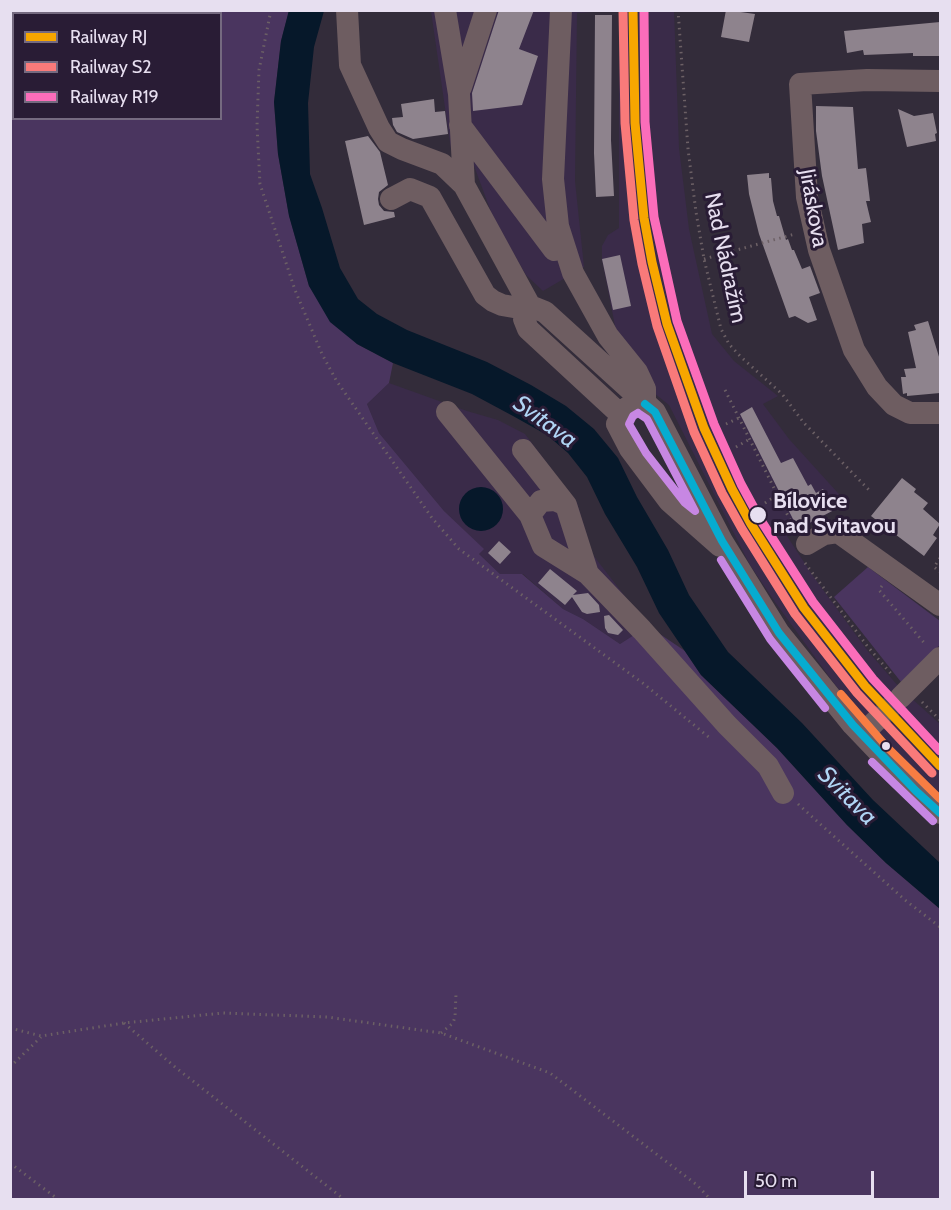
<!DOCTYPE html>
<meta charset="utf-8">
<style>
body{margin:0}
#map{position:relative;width:951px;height:1210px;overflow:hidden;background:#332c3a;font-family:Cabin,sans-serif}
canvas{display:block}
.frame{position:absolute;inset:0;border:12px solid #e7dff0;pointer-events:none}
.legend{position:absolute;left:12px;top:12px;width:210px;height:108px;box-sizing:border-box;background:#291c35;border:2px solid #756a80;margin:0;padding:8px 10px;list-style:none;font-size:18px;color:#e7dff0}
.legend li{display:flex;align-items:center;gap:12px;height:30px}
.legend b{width:30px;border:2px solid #756a80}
.scale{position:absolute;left:744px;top:1171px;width:130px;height:27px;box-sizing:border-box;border:3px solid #e7dff0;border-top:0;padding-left:8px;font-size:18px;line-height:21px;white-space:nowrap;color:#e7dff0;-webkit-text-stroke:4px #291c35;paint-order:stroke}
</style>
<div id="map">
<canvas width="951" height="1210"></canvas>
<div class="frame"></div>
<ul class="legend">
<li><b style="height:8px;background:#f7a600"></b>Railway RJ</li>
<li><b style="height:8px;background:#f97a7a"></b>Railway S2</li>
<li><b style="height:8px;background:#fb6dba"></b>Railway R19</li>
</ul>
<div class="scale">50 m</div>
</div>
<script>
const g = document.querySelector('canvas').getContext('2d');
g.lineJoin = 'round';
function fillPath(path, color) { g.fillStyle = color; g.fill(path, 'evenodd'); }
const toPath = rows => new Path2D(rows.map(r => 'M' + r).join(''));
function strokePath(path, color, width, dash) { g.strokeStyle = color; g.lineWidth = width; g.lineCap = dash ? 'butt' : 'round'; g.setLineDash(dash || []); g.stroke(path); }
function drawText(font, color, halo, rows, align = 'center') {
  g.font = font + ' Cabin,sans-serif'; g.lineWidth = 6; g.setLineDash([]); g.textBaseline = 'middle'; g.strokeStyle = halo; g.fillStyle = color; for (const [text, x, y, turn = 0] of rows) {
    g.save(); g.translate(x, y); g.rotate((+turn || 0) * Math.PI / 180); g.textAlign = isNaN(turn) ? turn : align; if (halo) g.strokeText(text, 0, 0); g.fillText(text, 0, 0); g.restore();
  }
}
const built = toPath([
 [431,11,610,11,577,13,575,181,584,267,543,291,526,275,494,220,473,163,472,148,451,149],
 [619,11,674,11,679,148,689,229,712,334,734,361,778,396,763,404,789,439,847,503,787,536,813,576,867,650,899,687,940,724,940,796,884,745,833,682,775,602,750,565,669,405,654,393,616,331,602,259,602,246,608,235,619,228],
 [389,383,467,411,498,420,525,434,577,503,593,555,648,626,620,644,583,619,563,609,523,574,500,574,479,554,483,549,444,511,379,433,367,404]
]);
const green = toPath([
 [10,11,289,11,281,41,274,102,278,154,289,215,309,286,357,344,393,363,389,383,367,404,379,433,444,511,484,549,479,554,500,574,522,574,563,609,583,619,620,644,648,626,685,651,701,675,777,748,847,825,886,863,940,909,940,1199,11,1199],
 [14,14,220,14,220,118,14,118],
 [868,567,940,621,940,645,901,682,834,597]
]);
const water = toPath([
 [289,10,324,11,314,47,308,103,310,174,322,208,340,268,358,299,377,314,407,330,487,362,531,385,566,406,594,429,618,458,637,497,668,550,689,595,728,652,802,723,873,800,940,863,940,909,886,863,847,825,777,748,701,675,659,613,637,567,605,514,587,477,568,453,547,435,513,416,472,394,393,363,357,344,330,322,309,286,289,216,278,154,274,102,281,41],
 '459 509a22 22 0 1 1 44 0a22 22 0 1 1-44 0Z'
]);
const building = toPath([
 [499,10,534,10,519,49,538,56,522,105,473,111,472,93],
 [726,10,755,14,749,42,721,37],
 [595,15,612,15,611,140,614,196,596,197,594,153],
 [940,22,940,56,913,56,913,53,864,55,863,50,847,53,844,31],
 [434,99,435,112,445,111,448,134,413,139,397,132,393,125,392,118,403,117,401,104],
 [816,106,853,107,858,169,866,168,870,201,866,201,871,222,862,224,864,243,838,250,822,176,816,131],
 [898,109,914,116,933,113,937,133,935,134,936,141,907,147],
 [368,136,380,152,388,185,379,192,378,199,379,205,384,211,394,212,395,217,364,225,345,141],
 [769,173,769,178,771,178,773,201,777,216,779,216,786,240,788,239,792,250,794,250,802,269,810,266,820,293,809,297,817,320,808,323,795,316,789,318,759,234,749,194,747,175],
 [620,255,631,306,613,310,602,259],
 [928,321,940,360,940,393,907,396,907,393,903,394,901,377,906,377,904,369,916,368,908,332,916,330,914,325],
 [752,407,781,463,793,458,808,486,811,484,816,493,823,489,834,510,798,529,740,414],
 [902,478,916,489,914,492,928,503,923,509,940,524,933,535,937,538,924,556,871,516],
 [499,541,511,552,500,564,488,553],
 [550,569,577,591,573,595,588,593,599,605,600,612,587,614,582,612,572,597,565,605,538,583],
 [609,615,623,630,618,635,608,633,605,628,604,616]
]);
const minorTunnel = toPath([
 [879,718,901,697]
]);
const path = toPath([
 [271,10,259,70,257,126,260,184,295,290,322,354,336,380,432,518,459,549,644,684,711,739],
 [678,10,688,149,696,212,704,259,721,329,729,344,740,356,782,394,804,423,869,490],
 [704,259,795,234],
 [725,390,795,530],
 [726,424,739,418],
 [736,447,750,439],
 [765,503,777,495],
 [940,558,934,567,940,572],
 [805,563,868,647,893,676],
 [882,586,879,590,926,645],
 [922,702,940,720],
 [798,804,905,900,940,927],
 [124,1023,175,1067,345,1200],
 [10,1028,41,1036,124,1023,223,1013,327,1017,441,1033,550,1073,697,1185,711,1200],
 [441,1033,453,1023,455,1017,456,994],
 [10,1067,41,1037],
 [10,1163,59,1200]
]);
const minor = toPath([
 [347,10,350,65,379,128,388,142,402,149,442,164,464,185,530,306],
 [445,10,459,94,464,185],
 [561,10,553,179,558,226,573,273,608,336,637,372,645,389,645,404],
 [940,81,867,80,800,84,807,197,819,250,854,350,877,387,894,405,910,413,940,413],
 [461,87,486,10],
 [460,125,554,250,564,245],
 [391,199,410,189,430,197,485,295,493,301,502,305,525,309],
 [628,407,617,424,630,449,669,501,720,546],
 [447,412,530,515,543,546,588,574,642,630,727,725,768,766,783,793],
 [621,415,528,329,524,319,525,309,530,306,545,312,655,412,722,541,779,633,853,725,916,791,940,813],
 [523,450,566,505],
 [530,515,541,501,555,500,566,505,588,574],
 [807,544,824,534,838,532,940,605],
 [901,697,940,658],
 [862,734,879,718]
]);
const bus1 = toPath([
 [645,404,655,412,722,541,779,633,853,725,916,791,940,813]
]);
const bus2 = toPath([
 [638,413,647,419,695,511,685,503,646,453,629,424,633,416,638,413],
 [721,560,770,639,825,708],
 [872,762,933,821]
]);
const bus3 = toPath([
 [841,694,887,747,940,799]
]);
const rail1 = toPath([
 [633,10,635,123,644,218,652,262,667,324,704,428,732,489,751,524,804,608,865,686,940,766]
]);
const rail2 = toPath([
 [623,10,625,123,634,220,642,264,657,326,694,432,722,493,742,529,795,614,857,693,932,773]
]);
const rail3 = toPath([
 [644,10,645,122,654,217,677,321,714,424,741,484,760,519,813,602,873,679,940,751]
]);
const markers = [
 [758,515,9,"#e7dff0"],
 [886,746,5,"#e7dff0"]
];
const streetNames = [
 ["Jiráskova",813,208,80],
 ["Nad Nádražím",725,258,78]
];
const stopNames = [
 ["Bílovice",773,502],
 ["nad Svitavou",773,527]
];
const waterNames = [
 ["Svitava",545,422,36],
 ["Svitava",847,796,45]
];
fillPath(built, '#3a2b49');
fillPath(green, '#4a355f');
fillPath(water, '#06182a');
fillPath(building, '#8e838d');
strokePath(minorTunnel, '#4e4755', 22, [22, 11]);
strokePath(path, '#6c6065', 3, [1.5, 4.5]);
strokePath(minor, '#6e5d61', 22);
strokePath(bus1, '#06acd0', 8);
strokePath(bus2, '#c787e3', 8);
strokePath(bus3, '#f77d43', 8);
strokePath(rail1, '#f7a600', 9);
strokePath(rail2, '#f97a7a', 9);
strokePath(rail3, '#fb6dba', 9);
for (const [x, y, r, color] of markers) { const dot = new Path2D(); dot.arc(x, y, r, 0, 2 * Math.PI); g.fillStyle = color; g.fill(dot); strokePath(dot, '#291c35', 2); }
drawText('22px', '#e7dff0', '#291c35', streetNames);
drawText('bold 22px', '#e7dff0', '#291c35', stopNames, 'left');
drawText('italic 24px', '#b0d4f4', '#291c35', waterNames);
</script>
